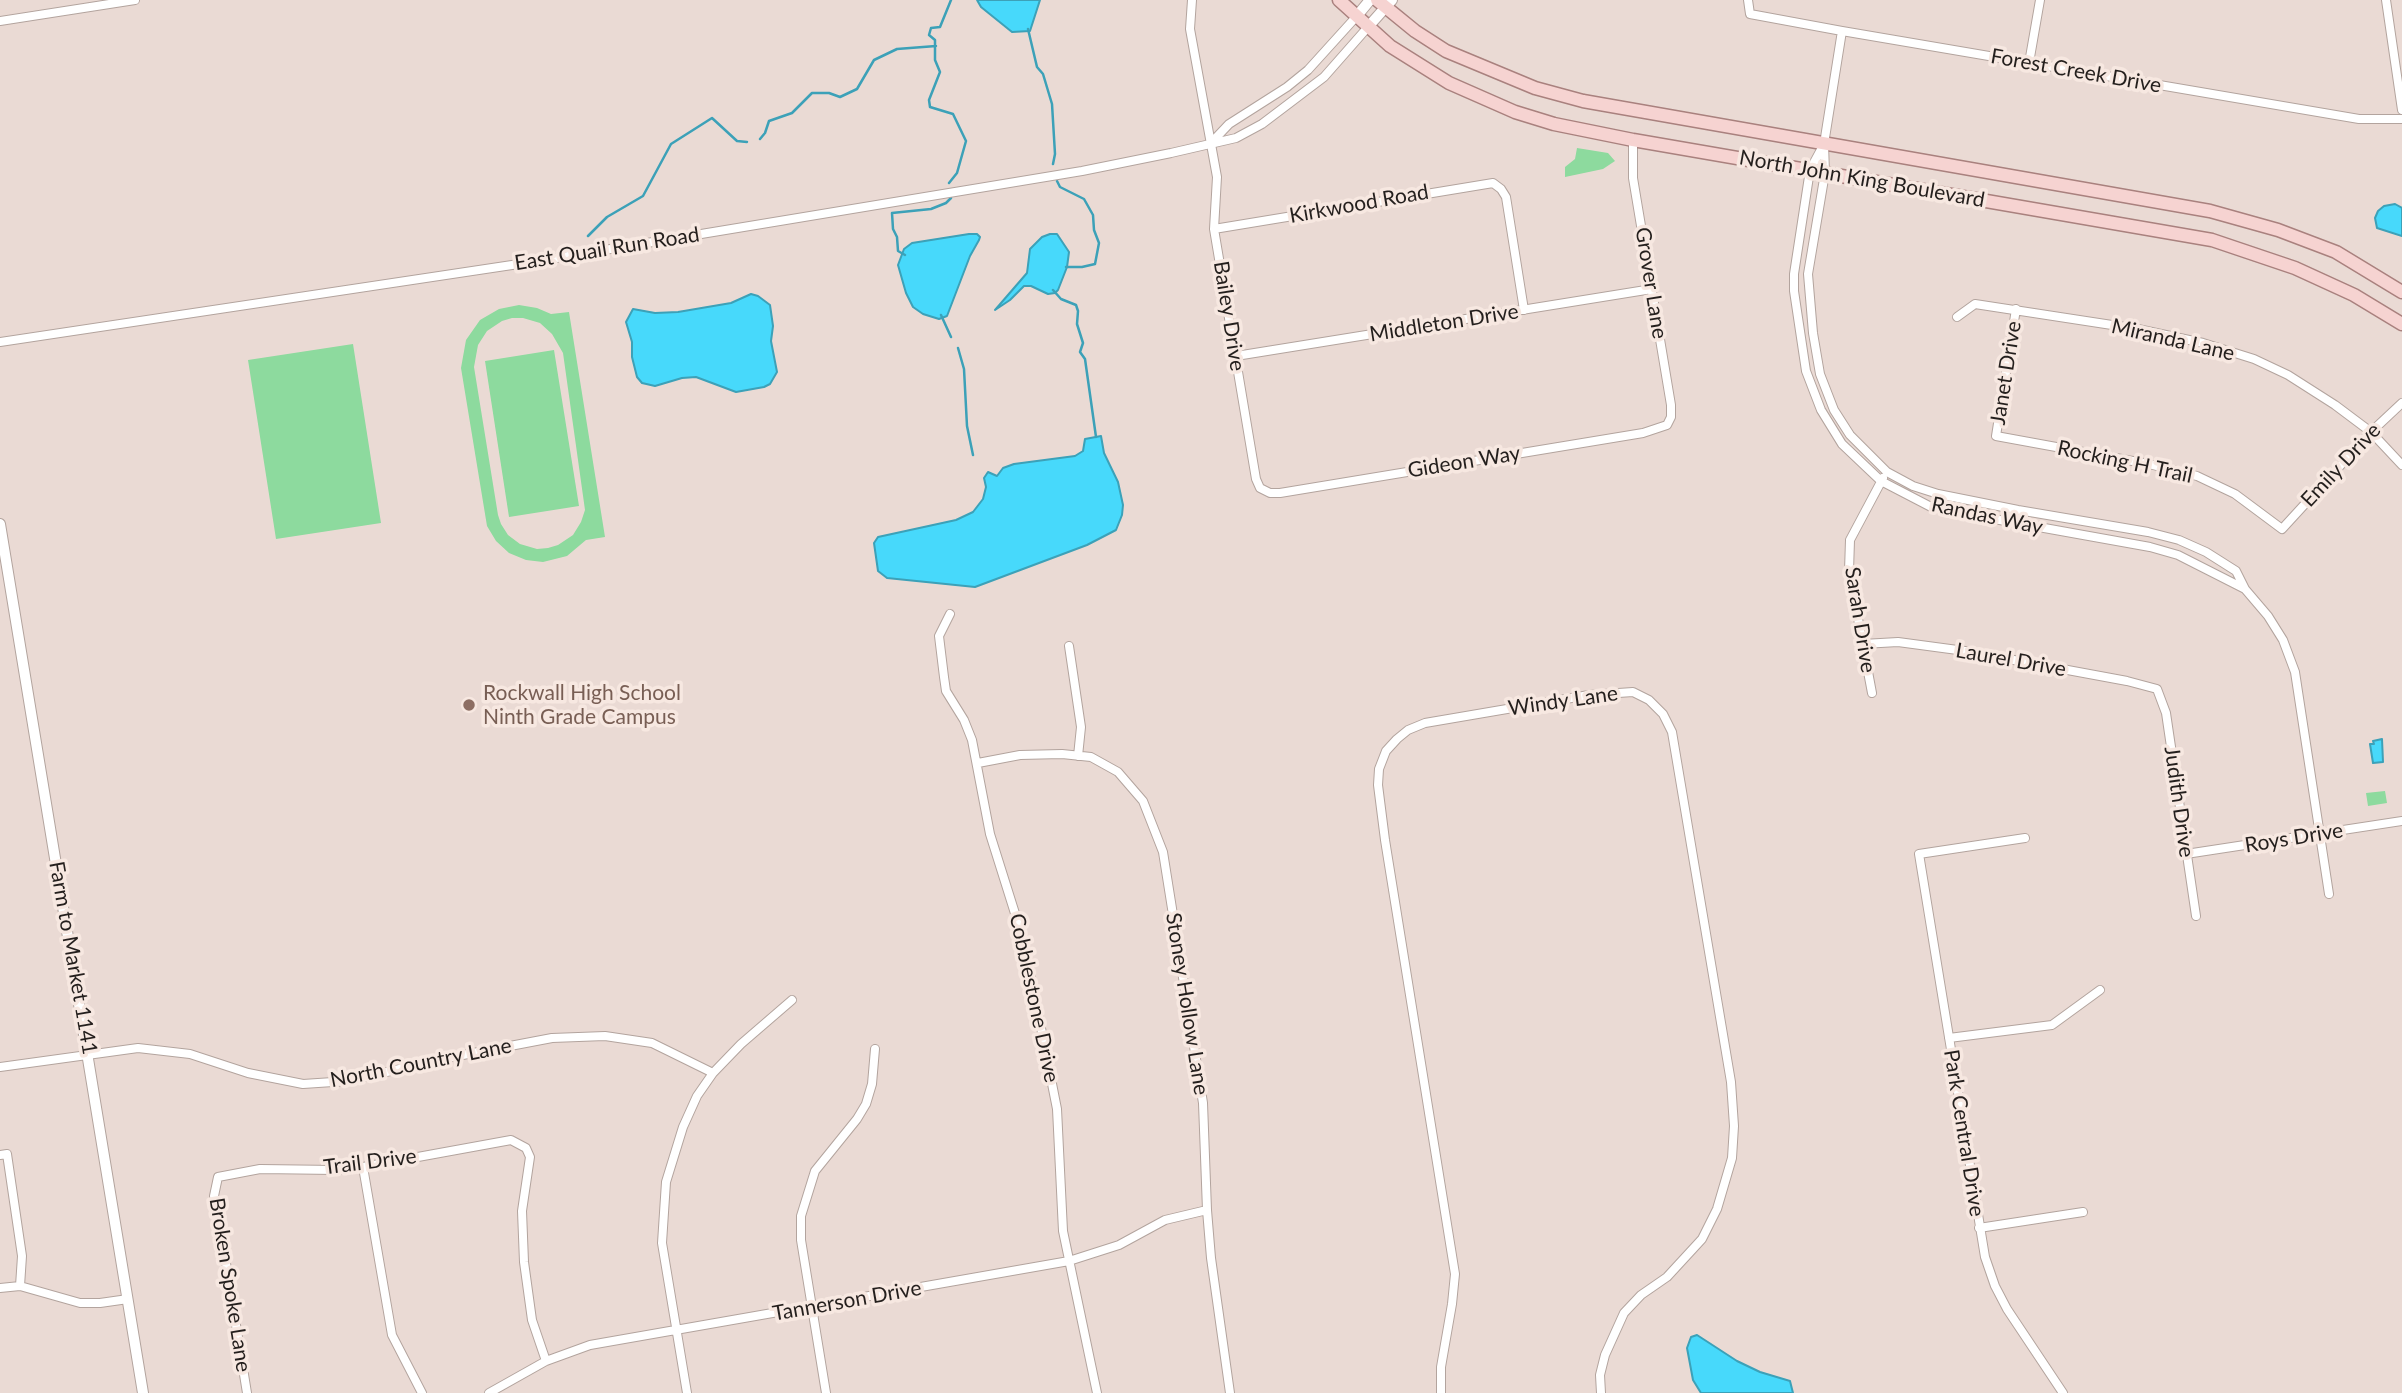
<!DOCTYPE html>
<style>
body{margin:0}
canvas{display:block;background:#eadad4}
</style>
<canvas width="2402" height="1393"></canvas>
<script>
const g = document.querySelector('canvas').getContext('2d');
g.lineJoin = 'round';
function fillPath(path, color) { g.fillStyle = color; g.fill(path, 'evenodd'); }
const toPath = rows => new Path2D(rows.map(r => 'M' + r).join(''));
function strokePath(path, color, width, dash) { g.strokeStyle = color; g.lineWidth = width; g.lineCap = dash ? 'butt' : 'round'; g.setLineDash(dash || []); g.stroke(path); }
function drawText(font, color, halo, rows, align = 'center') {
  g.font = font + ' Lato,sans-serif'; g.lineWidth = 7; g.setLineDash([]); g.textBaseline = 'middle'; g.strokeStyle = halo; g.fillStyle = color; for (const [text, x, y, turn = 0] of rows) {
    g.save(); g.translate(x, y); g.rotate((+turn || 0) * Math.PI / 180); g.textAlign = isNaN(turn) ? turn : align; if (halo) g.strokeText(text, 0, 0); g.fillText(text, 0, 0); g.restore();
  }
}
const green = toPath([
 [1577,148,1608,153,1615,161,1603,169,1565,177,1565,167,1575,159],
 [519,305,537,308,551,314,569,312,605,537,586,540,567,556,543,562,526,560,509,553,496,541,487,526,461,368,466,340,480,320,499,309],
 [512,318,523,318,540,323,552,334,563,353,585,510,581,522,573,535,558,545,548,548,537,549,520,544,508,535,501,524,498,515,474,367,478,345,487,331,502,321],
 [353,344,381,523,276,539,248,360],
 [554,350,579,506,509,517,485,361],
 [2385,791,2387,803,2368,806,2366,793]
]);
const water = toPath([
 [977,0,1040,0,1030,31,1012,32,981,7,977,0],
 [2395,204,2402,208,2402,236,2377,228,2375,218,2378,211,2384,206,2395,204],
 [969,234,977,234,980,237,979,240,970,256,947,316,939,319,923,314,913,307,906,293,898,265,904,249,912,243,969,234],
 [1050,234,1057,234,1069,252,1067,267,1058,290,1055,293,1048,294,1031,286,1024,286,1010,300,995,310,1027,273,1030,249,1042,237,1050,234],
 [751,294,758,296,770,305,773,326,771,341,777,372,770,384,764,387,736,392,696,377,682,378,655,386,642,383,637,377,632,357,632,342,626,322,633,309,655,313,678,312,731,303,751,294],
 [1101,436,1104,453,1118,482,1123,505,1122,515,1116,530,1087,545,975,587,887,578,878,571,874,543,878,537,956,520,973,512,983,499,986,487,984,478,988,472,997,476,1003,468,1014,464,1075,456,1083,451,1085,439,1101,436],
 [2382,739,2383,762,2373,763,2370,744,2374,744,2373,741,2382,739],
 [1697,1335,1737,1361,1760,1372,1790,1381,1793,1393,1701,1393,1693,1380,1687,1348,1691,1337,1697,1335]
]);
const stream = toPath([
 [1028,29,1037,67,1043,74,1052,104,1055,154,1053,164],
 [760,139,765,133,769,121,792,113,812,93,829,93,840,97,857,89,874,60,897,49,936,46],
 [1057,181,1060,187,1084,199,1093,215,1094,230,1099,243,1095,264,1082,267,1066,267],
 [949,183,957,173,966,141,953,114,930,107,929,100,940,72,935,60,935,40,929,35,931,28,940,27,951,0],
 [588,236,607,217,643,196,671,144,712,118,737,141,747,142],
 [905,255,898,251,897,237,893,229,892,213,931,209,946,203,951,198],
 [1053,290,1061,299,1076,305,1078,311,1077,324,1083,343,1080,352,1085,359,1096,437],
 [941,315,951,337],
 [958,348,964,369,967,426,973,455]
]);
const minor = toPath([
 [1192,0,1190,29,1217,177,1214,229,1256,479,1260,488,1270,493,1280,493,1643,433,1667,425,1671,417,1671,405,1633,178,1633,140],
 [1748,0,1750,14,1842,31,2359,119,2402,119],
 [2386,0,2402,110],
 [0,21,135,0],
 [2029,63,2040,0],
 [1211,143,1229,124,1287,87,1308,70,1356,17],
 [1824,144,1810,170,1794,274,1794,291,1806,371,1821,410,1842,444,1881,481,1933,508,2150,547,2178,555,2245,589,2236,571,2206,552,2179,540,2148,532,2018,510,1938,494,1913,486,1887,472,1850,435,1834,410,1820,374,1813,333,1808,274,1825,173,1824,144,1842,31],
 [1214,229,1493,183,1501,189,1506,197,1524,310],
 [2016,309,1996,436,2149,464,2197,476,2235,494,2282,529,2371,432,2402,403],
 [1957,317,1975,304,2138,329,2203,343,2254,359,2288,375,2335,405,2371,432,2402,465],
 [0,342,532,262,1082,171,1171,153,1236,138,1262,124,1324,77,1368,27],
 [1236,356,1652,289],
 [2245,589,2268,616,2283,640,2295,672,2329,894],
 [950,614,939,636,944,677,946,691,964,720,972,740,990,834,1024,942,1057,1109,1063,1231,1097,1393],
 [1863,644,1898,642,1965,651,2127,681,2157,689,2166,713,2196,916],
 [1069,646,1081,727,1078,756],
 [1872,693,1849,571,1850,540,1883,478],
 [978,763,1020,755,1062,754,1091,757,1118,772,1143,801,1163,852,1203,1103,1207,1210,1211,1258,1230,1393],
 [2025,838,1919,854,1985,1257,1995,1286,2007,1309,2063,1393],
 [2186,854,2402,821],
 [1949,1038,2052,1025,2100,990],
 [0,1067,138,1048,190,1054,248,1073,303,1084,348,1081,447,1058,552,1038,605,1036,652,1043,713,1073],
 [0,1155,7,1154,22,1256,20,1286],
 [363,1167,392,1335,422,1393],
 [1979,1228,2083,1212],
 [0,1288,20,1286,80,1303,100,1303,128,1299],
 [247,1393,219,1220,214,1196,218,1177,260,1169,336,1170,363,1167,511,1140,526,1148,530,1157,522,1211,524,1262,532,1320,546,1361],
 [489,1393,546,1361,590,1345,1069,1261,1119,1245,1165,1220,1207,1210],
 [687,1393,662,1243,666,1182,683,1127,697,1096,713,1073,741,1044,792,1000],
 [826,1393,801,1240,801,1216,815,1171,857,1119,866,1104,872,1084,875,1049],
 [1441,1393,1441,1367,1452,1304,1455,1274,1385,840,1378,785,1379,769,1386,751,1397,739,1408,730,1425,723,1589,695,1633,692,1649,700,1663,714,1672,732,1731,1082,1734,1126,1732,1158,1717,1209,1702,1239,1667,1277,1641,1295,1624,1313,1605,1355,1600,1375,1601,1393]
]);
const tertiary = toPath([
 [1356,17,1370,0],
 [1368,27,1392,0],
 [0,524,143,1393]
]);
const primary = toPath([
 [1339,0,1390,46,1449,83,1515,112,1554,124,1633,140,2212,240,2295,268,2354,295,2402,324],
 [1377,0,1415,31,1446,51,1535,88,1583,101,2210,211,2278,230,2336,252,2402,292]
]);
const markers = [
 [469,705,7,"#8d6e63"]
];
const streetNames = [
 ["Forest Creek Drive",2076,71,10],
 ["North John King Boulevard",1862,179,10],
 ["Kirkwood Road",1359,204,-10],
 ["East Quail Run Road",607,249,-9],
 ["Grover Lane",1651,283,81],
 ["Bailey Drive",1229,316,81],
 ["Middleton Drive",1444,323,-9],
 ["Miranda Lane",2173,340,13],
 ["Janet Drive",2006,373,-81],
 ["Gideon Way",1464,462,-9],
 ["Rocking H Trail",2125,462,12],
 ["Emily Drive",2341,465,-47],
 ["Randas Way",1987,516,12],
 ["Sarah Drive",1860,620,81],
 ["Laurel Drive",2011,660,10],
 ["Windy Lane",1563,701,-8],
 ["Judith Drive",2179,802,82],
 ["Roys Drive",2294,838,-9],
 ["Farm to Market 1141",73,958,80],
 ["Cobblestone Drive",1034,998,78],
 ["Stoney Hollow Lane",1187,1004,81],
 ["North Country Lane",421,1063,-11],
 ["Park Central Drive",1964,1133,81],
 ["Trail Drive",370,1162,-7],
 ["Broken Spoke Lane",230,1285,81],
 ["Tannerson Drive",847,1301,-10]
];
const educationNames = [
 ["Rockwall High School",483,693],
 ["Ninth Grade Campus",483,717]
];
fillPath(green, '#8dda9e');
fillPath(water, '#47d9fb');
strokePath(water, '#3ca1b8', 2);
strokePath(stream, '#3ca1b8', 2.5);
strokePath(minor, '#b3a49e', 10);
strokePath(tertiary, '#b3a49e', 12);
strokePath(primary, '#a9817e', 15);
strokePath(minor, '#fff', 8);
strokePath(tertiary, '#fff', 10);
strokePath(primary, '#f6d3d1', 12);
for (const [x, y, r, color] of markers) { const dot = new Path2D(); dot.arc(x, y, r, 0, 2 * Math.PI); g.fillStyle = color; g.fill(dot); strokePath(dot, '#f7e8e1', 2.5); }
drawText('21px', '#241f1d', '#f7e8e1', streetNames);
drawText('21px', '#785e54', '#f7e8e1', educationNames, 'left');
</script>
